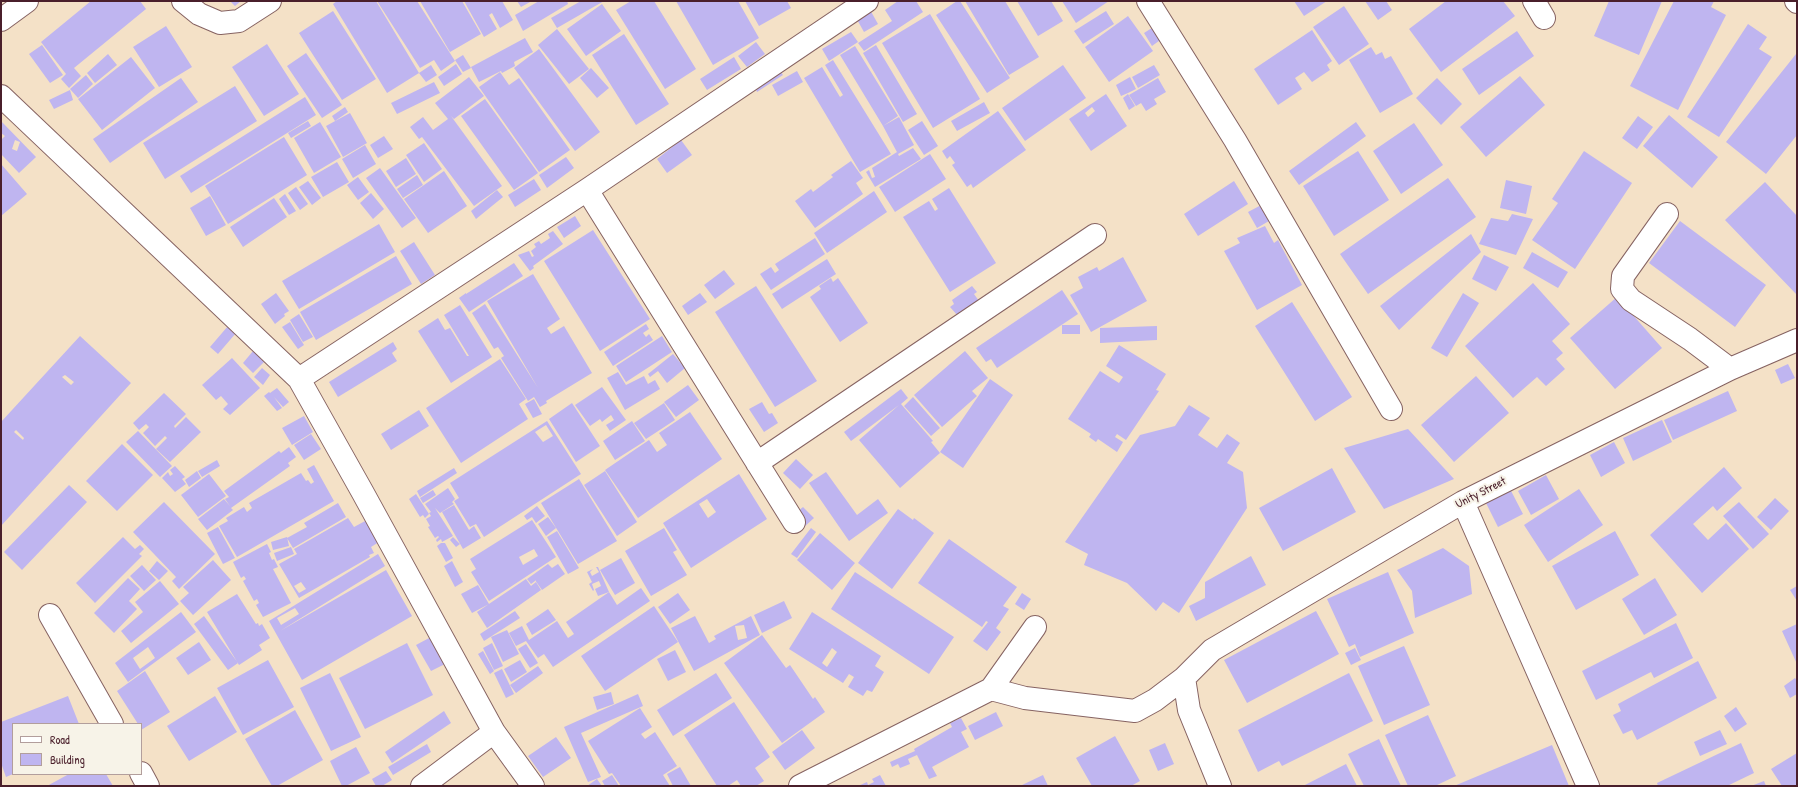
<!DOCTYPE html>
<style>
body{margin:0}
#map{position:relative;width:1798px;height:787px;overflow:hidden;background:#f4e1c7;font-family:"Patrick Hand",sans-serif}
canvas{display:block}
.frame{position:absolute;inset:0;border:2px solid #4a1f2b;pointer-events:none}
.legend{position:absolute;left:12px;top:723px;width:130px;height:52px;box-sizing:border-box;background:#f7f3e8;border:1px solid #b29e9c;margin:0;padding:5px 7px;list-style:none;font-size:12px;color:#4a1f2b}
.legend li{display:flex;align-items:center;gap:8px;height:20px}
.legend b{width:20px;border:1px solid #b29e9c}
</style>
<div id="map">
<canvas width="1798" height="787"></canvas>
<div class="frame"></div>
<ul class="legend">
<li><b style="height:5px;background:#fff"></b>Road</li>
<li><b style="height:11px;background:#bfb5f0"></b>Building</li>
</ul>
</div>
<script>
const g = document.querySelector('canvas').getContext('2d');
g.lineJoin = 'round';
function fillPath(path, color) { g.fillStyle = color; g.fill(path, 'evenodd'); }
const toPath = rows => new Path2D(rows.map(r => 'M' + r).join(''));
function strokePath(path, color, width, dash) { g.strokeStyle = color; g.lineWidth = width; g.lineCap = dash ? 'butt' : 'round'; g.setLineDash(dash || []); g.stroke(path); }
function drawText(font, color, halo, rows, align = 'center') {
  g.font = font + ' "Patrick Hand",sans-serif'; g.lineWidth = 4; g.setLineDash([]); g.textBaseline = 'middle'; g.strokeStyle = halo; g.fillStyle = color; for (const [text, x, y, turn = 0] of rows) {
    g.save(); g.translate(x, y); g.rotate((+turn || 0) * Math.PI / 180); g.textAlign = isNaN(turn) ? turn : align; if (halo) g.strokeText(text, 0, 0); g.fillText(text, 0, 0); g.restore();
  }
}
const building = toPath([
 [91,1,140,1,146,9,74,68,81,76,69,88,61,79,66,74,41,42],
 [230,1,241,1,235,6],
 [337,1,376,1,419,73,431,65,437,75,426,82,419,73,387,93,333,4],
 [377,1,417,1,455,61,441,71,434,60,420,68],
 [420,1,462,1,481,34,450,52],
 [464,1,502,1,513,20,500,28,492,13,489,15,497,29,484,37],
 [517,1,532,1,521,7],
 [539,1,567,1,568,4,523,31,515,15],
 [581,1,604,1,557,28,551,18],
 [631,1,654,1,696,69,665,89,616,10],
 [676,1,738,1,759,38,713,65],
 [745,1,787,1,791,8,759,26],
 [898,1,916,1,923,12,864,51,858,43,892,21,885,10],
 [957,1,960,1,1010,78,987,93,936,15],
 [965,1,1005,1,1039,57,1009,75],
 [1017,1,1051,1,1063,21,1038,36],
 [1062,1,1109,1,1076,23],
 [1294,1,1327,1,1304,16],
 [1365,1,1386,1,1392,10,1378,20],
 [1446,1,1503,1,1515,16,1441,72,1409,29],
 [1609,1,1662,1,1639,55,1594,36],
 [1674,1,1714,1,1711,7,1726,15,1678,110,1630,86],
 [602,4,621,31,586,56,567,29],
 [1344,6,1369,44,1339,65,1313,27],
 [869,8,878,24,864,32,855,16],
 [333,11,376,79,342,100,299,33],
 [1106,11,1114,24,1083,44,1074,31],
 [930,14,980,99,933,128,882,43],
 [1128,16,1153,51,1109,82,1085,47],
 [1748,24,1767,37,1759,49,1772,57,1719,137,1687,117],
 [166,26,192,67,159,87,133,47],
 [1155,26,1163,38,1152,46,1144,33],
 [557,29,589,69,569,84,538,45],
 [1312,30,1332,61,1327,65,1330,70,1312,82,1304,72,1295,78,1302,89,1278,105,1254,69],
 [1517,31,1534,56,1479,95,1462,69],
 [851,32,858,42,829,61,822,49],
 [624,34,669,104,636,125,592,55],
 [525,38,533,52,514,62,515,66,502,73,501,71,479,82,471,67],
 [756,42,765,54,747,67,738,56],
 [267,44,299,94,264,116,232,67],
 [42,45,63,75,50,83,29,54],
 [876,45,917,114,903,122,863,53],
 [855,46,898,116,883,126,840,55],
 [1371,47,1376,55,1382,52,1385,59,1391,56,1413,94,1380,113,1349,60],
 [539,49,600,132,575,151,514,68],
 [306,53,342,105,322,118,287,66],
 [108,54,117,65,95,83,87,73],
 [1796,54,1797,135,1766,174,1726,142],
 [463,55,471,68,463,72,455,60],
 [131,57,155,88,102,130,78,99],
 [734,57,741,69,707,90,700,79],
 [833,60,891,154,860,172,804,78,822,67,840,97,843,95,825,65],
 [456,64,462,74,444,86,438,77],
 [1063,65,1086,98,1025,141,1002,108],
 [1154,65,1160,75,1138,88,1132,77],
 [591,68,609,88,597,98,580,78],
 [780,71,783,75,757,92,755,87],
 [797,71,803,82,778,96,772,85],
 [500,72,509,85,519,78,570,150,539,172,479,87],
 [86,75,93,84,78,98,70,89],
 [1520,76,1545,105,1486,157,1460,127],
 [469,77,484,96,454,119,451,116,502,186,474,206,422,137,419,139,410,127,423,117,433,130,448,119,435,103],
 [1130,77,1136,89,1128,93,1127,91,1128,93,1121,96,1116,85],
 [181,78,198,102,110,163,93,139],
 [1158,78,1166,92,1154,99,1157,104,1146,111,1141,103,1136,106,1129,95],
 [1437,78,1462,104,1441,125,1416,98],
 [434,82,440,93,397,114,391,103],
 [235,86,257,121,165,179,143,143],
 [70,90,73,100,54,109,49,100],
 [1106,94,1127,126,1091,151,1069,119],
 [1092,107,1095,111,1088,117,1085,113],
 [1128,94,1135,106,1129,110,1123,98],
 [305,97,316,115,191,193,180,176],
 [485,99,538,173,514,190,461,116],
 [984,102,990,113,957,131,951,121],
 [345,107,348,112,335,121,332,116],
 [998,111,1026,150,973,188,971,184,967,187,952,165,955,163,950,156,947,159,942,151],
 [350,113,367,143,343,157,326,126],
 [1669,115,1718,157,1692,188,1643,146],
 [1638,116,1653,127,1637,149,1622,138],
 [899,117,914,145,898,154,883,126],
 [1,121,36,157,19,173,1,154,1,140,5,136,1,133],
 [15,140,20,142,17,151,12,149],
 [308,121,311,126,291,138,288,133],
 [922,121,938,146,924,155,908,130],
 [320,122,341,157,314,173,294,138],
 [1356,122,1366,136,1299,185,1289,171],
 [1414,123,1443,165,1401,194,1373,151],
 [384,136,393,149,378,158,370,145],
 [284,137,307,175,228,224,205,186],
 [681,140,692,155,667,173,657,159],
 [424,143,442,169,424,182,406,155],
 [365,145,376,164,353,178,342,159],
 [913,148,921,159,875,187,866,172,869,170,872,178,875,177,872,168,897,152,899,156],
 [1358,151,1389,200,1334,236,1303,186],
 [1584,151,1632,183,1575,269,1532,240,1558,203,1552,199],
 [930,154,946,179,895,212,879,187],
 [566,157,574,168,547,188,539,175],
 [406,158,416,174,396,187,386,171],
 [851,161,863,178,856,183,863,194,815,228,795,201,811,189,813,192,833,177,831,175],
 [337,162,349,182,323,197,311,177],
 [1,164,27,194,1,216],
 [380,168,416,218,402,228,366,178],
 [444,171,467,206,428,233,404,199],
 [417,175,423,185,403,198,397,189],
 [358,177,369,192,358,200,347,185],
 [1448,178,1476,217,1368,294,1340,254],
 [534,179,541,190,515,207,508,195],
 [1506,180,1532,186,1526,214,1500,208],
 [308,181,321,198,312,205,299,187],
 [1234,181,1248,204,1198,236,1184,214],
 [1765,182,1797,216,1797,295,1725,220],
 [296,187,308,204,300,210,288,193],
 [949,188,996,263,950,292,903,217,929,201,935,211,938,209,932,199],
 [497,190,503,197,476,219,471,211],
 [874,191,887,212,827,253,814,233],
 [371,193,384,209,373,219,360,203],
 [285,194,296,211,289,215,279,199],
 [210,196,226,225,206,236,190,208],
 [274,198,287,217,243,247,230,227],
 [1267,202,1282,231,1276,234,1269,221,1257,228,1248,212],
 [1512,214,1533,219,1516,255,1479,244,1491,218,1508,221],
 [575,216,581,226,564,238,557,227],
 [1680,221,1766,285,1735,327,1649,263],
 [379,224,395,252,299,309,282,281],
 [1265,226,1274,243,1278,240,1302,285,1257,310,1224,251,1240,243,1237,238],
 [593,230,650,319,600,351,544,261],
 [553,231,563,244,533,266,534,268,530,271,518,255,529,251,532,257,534,256,531,251,536,247,534,244,539,241,541,244,550,238,548,234],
 [1471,234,1481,252,1399,330,1380,306],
 [815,238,825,254,771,290,760,274,771,267,775,273,779,270,775,264],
 [414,242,435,275,421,284,400,251],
 [1532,252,1568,272,1558,288,1523,268],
 [1484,255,1509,267,1496,291,1472,279],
 [396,256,412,284,316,340,300,312],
 [1123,257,1147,301,1091,332,1070,295,1083,288,1078,277,1097,267,1099,271],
 [827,259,836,274,782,309,772,294],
 [514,263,523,276,469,312,459,298,466,293,466,294],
 [724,270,735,284,715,299,704,285],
 [533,274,560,319,547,328,551,334,564,326,592,373,546,401,547,403,540,407,534,397,528,401,501,358,504,356,498,347,494,349,472,313,485,304,538,388,487,301],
 [831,278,833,282,838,278,868,323,840,342,810,297,821,289,819,286],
 [1533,283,1570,324,1552,341,1563,353,1556,359,1565,369,1546,386,1537,377,1513,398,1465,346],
 [756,286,817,381,775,407,715,312],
 [972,286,977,292,974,294,979,301,958,316,950,307,954,304,952,300],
 [1062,290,1078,314,997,368,991,359,986,362,976,348],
 [276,293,289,311,284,314,285,316,275,324,261,304],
 [700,293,707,302,688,315,682,306],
 [1463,293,1479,303,1447,357,1431,348],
 [1617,297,1662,348,1615,389,1570,338],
 [1292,302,1352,397,1315,421,1255,326],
 [460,305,492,357,451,383,418,331,438,318,445,330,450,328,467,356,469,356,444,315],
 [299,314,313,337,303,342,290,320],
 [290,322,304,345,298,349,282,327],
 [646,324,649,329,643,333,646,337,649,334,653,340,613,366,604,352],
 [1062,325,1080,325,1080,334,1062,334],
 [228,326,236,333,218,354,210,347],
 [1157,326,1157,340,1100,343,1100,328],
 [80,336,131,383,1,526,1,422],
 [65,375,74,382,71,385,62,377],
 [16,430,24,438,23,440,14,432],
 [662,336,672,352,626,382,616,366],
 [393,342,397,349,392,353,397,361,338,397,329,382],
 [1119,345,1166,374,1156,390,1159,391,1126,440,1117,434,1115,437,1123,442,1117,452,1098,439,1096,442,1089,437,1091,434,1068,419,1100,371,1119,383,1123,377,1106,366],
 [253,351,264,362,253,373,243,363],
 [965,351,988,378,972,391,977,396,942,427,914,395],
 [673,354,685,368,667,383,658,371,650,377,648,374],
 [232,358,260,388,230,415,223,409,228,404,221,396,216,400,202,385],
 [500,359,526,399,519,404,528,419,461,463,426,408],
 [1788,364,1795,378,1781,384,1775,370],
 [262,368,270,375,263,385,254,377],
 [618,372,626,385,644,376,648,384,655,380,660,389,625,410,607,378],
 [1476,376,1509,413,1454,462,1421,425],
 [990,379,1013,395,963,468,940,452],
 [688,385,699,400,676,417,664,402],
 [602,387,626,420,610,431,606,425,614,420,611,415,602,422,600,419,590,426,575,405],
 [277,388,289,402,283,407,274,397,282,408,277,411,264,396,269,392,270,393],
 [901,389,908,398,901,404,933,441,931,442,940,453,900,488,859,440,899,405,851,441,844,432],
 [1728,391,1737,411,1673,440,1664,420],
 [164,393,186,414,174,426,175,428,186,417,201,432,170,462,156,449,167,438,165,436,155,446,143,433,149,427,146,424,139,430,133,423],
 [913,397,940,428,931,436,904,406],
 [534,399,542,414,533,418,525,404],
 [762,402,769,414,772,413,778,423,764,432,749,409],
 [572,403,600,446,576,462,549,419],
 [664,403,675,420,646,439,634,423],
 [1189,405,1210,418,1198,435,1217,448,1227,434,1240,443,1227,463,1243,472,1247,508,1179,613,1163,602,1156,611,1127,583,1084,565,1088,554,1065,542,1140,435,1175,426],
 [419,410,429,426,391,450,381,434],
 [690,412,722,459,638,518,605,470,649,440,657,452,667,445,659,433],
 [304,416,313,432,292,445,282,428],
 [1662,420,1672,442,1633,461,1623,438],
 [547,421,581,474,484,537,476,524,470,527,454,501,459,498,450,483],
 [546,425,553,436,543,442,535,432],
 [632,421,645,441,615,460,603,441],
 [1408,429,1454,479,1384,509,1344,448],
 [138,431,172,466,160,477,126,442],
 [311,434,321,449,304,460,294,445],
 [1614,442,1625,463,1601,477,1590,455],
 [122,444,153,475,117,511,86,481],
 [289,447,296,457,288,463,290,466,231,508,233,510,207,530,198,519,224,499,230,506,225,499,229,497,224,491,279,451,281,453],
 [796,459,813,475,800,489,783,473],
 [217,460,220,466,202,477,198,471],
 [314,465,334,501,237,557,219,526,228,521,226,518,244,507,247,512,252,508,249,503,301,473,306,481,308,480,311,484,314,482,307,469],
 [175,466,185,477,182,479,186,484,175,492,162,478,168,472,170,476,173,474,170,470],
 [1724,467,1742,488,1717,511,1713,506,1693,524,1708,540,1726,523,1749,549,1702,593,1650,535],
 [454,468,457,473,420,497,417,491],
 [1332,468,1356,512,1283,551,1259,508],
 [197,471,201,478,189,487,185,480],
 [605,471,637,522,617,536,584,485],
 [826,472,857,515,878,499,888,513,849,541,809,483],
 [209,474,226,496,198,517,181,495],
 [739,474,767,519,691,568,663,523],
 [707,499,716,512,708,518,699,504],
 [1546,475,1559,499,1531,515,1518,491],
 [579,479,617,541,578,564,541,503],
 [69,485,87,502,22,570,4,552],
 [1508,485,1523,514,1498,527,1483,497],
 [448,488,455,499,452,502,454,504,440,513,435,508,453,536,442,542,441,539,437,542,436,540,439,537,438,536,435,538,428,527,430,526,426,519,431,516,429,513,431,512,425,504],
 [1579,489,1603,525,1548,562,1524,525],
 [433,490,436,495,423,503,420,498],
 [416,494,429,514,425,518,423,515,420,517,409,499],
 [1775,498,1789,511,1771,530,1757,517],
 [164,502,215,554,179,589,172,581,176,577,133,532],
 [1739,502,1769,534,1753,549,1723,516],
 [338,503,346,517,293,548,287,538,307,527,304,523],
 [454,505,469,530,474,526,481,538,463,549,442,512],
 [537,506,545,516,536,523,532,517,527,520,524,516],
 [803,507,814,518,803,528,792,516],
 [898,509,913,520,914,518,934,533,892,589,858,563],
 [548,517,556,528,546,536,538,524],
 [348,518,354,527,367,520,379,542,371,547,374,553,369,555,370,557,299,598,279,564,297,554,294,549],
 [301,582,306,589,299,593,294,586],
 [532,520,556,557,489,601,471,572,476,569,470,559],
 [534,549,538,556,523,565,519,557],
 [218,527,235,558,223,564,207,533],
 [664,528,677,550,673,552,687,575,651,596,625,551],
 [811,528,816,532,797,558,791,554],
 [557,531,579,568,568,574,547,537],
 [1615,531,1639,575,1576,610,1552,566],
 [820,533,855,563,832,590,797,560],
 [123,537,135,549,140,545,144,549,139,554,142,556,95,603,76,583],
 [287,537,289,546,273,550,271,542],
 [453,537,460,544,456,547,450,540],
 [949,539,1017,587,1003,606,1009,609,996,628,1001,632,987,651,973,641,988,622,986,621,982,627,918,583],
 [441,543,445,543,453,558,446,562,437,546],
 [267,544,271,552,269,553,272,560,274,559,278,567,273,569,291,603,263,617,256,605,259,603,257,599,254,601,243,581,246,579,244,576,241,578,233,562],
 [291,547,294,554,277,561,274,553],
 [1443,548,1469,566,1472,594,1415,618,1412,591,1397,570],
 [378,554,385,566,280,631,386,570,412,616,302,680,269,621],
 [295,608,299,614,281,625,277,618],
 [1251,556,1266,585,1196,621,1189,606,1205,598,1205,582],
 [621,558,635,583,615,595,600,570],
 [213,560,231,580,193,615,180,601,189,593,183,587],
 [157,561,168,571,159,580,149,571],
 [452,561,463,582,455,587,444,566],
 [548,564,552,568,558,564,565,574,542,590,535,580,535,581,531,584,527,579],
 [142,565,156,580,144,591,130,576],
 [596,567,598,567,609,592,598,596,595,589,601,586,599,581,592,584,594,590,593,591,589,584,592,582,587,572,593,569,590,572,592,576,599,572],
 [855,572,954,637,929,674,831,609],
 [1388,572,1414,633,1360,657,1355,644,1349,647,1327,599],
 [128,578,140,589,129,601,137,609,114,633,94,613],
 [1655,578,1677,615,1644,635,1622,599],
 [526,579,531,586,536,582,541,590,487,628,477,612],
 [160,581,179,604,131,643,121,631,143,612,135,602],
 [478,585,489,604,472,613,461,594],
 [1797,586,1797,601,1790,590],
 [641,588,650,601,553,667,544,654,538,658,526,641,516,646,509,633,522,626,529,640,557,621,568,638,574,634,566,622,609,592,617,605],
 [678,593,690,610,670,624,658,607],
 [1022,593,1031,599,1024,610,1015,604],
 [237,594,256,624,258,623,259,626,262,624,270,638,259,645,262,650,239,665,207,612],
 [784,601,792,618,762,633,754,615],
 [654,606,678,642,605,691,581,656],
 [548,609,556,620,532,635,526,624],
 [515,611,520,618,484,641,480,634],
 [1316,611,1339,654,1247,703,1224,660],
 [181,612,196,632,128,682,115,663],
 [148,647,155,658,140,669,133,658],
 [812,612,881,656,875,666,884,672,872,692,867,690,863,696,848,687,854,677,849,674,843,683,789,649],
 [832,648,837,652,827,667,822,663],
 [204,616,238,663,228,670,194,624],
 [695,616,709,643,716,639,714,636,751,616,760,635,694,671,671,628],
 [744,625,747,638,738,640,735,626],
 [1676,623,1693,658,1654,678,1651,672,1596,700,1582,671],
 [1797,624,1797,664,1782,631],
 [507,630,519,654,503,662,491,637],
 [762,635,786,668,790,665,813,699,815,697,825,712,782,743,724,663],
 [431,637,445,664,431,671,416,645],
 [199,642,211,660,188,675,176,658],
 [407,643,433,695,365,729,339,678],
 [492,643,503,666,494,670,483,648],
 [526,644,538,663,530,668,518,649],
 [1404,646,1430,705,1384,725,1358,666],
 [1355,648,1361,660,1351,665,1345,653],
 [675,650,686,672,668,681,657,659],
 [483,651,494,671,490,674,478,654],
 [268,660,294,707,243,735,217,688],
 [520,660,527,672,511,682,504,669],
 [1698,661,1717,698,1637,740,1632,730,1623,734,1613,715,1621,711,1618,704],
 [538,666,543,673,516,693,510,685],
 [502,669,514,694,506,698,494,673],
 [145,671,170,712,141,730,141,724,138,724,117,691],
 [330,673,361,737,331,751,300,688],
 [716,673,732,698,673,736,657,710],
 [1349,673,1373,721,1282,766,1279,761,1258,772,1238,730],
 [1795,678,1797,681,1797,694,1790,698,1784,686],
 [611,692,614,704,597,710,593,697],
 [638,694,643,706,581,733,601,777,588,782,564,727],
 [68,696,79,724,13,724,13,774,6,777,1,763,1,722],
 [215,696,237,732,189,761,167,726],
 [734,702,770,757,755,768,764,781,756,786,741,786,737,780,728,786,717,786,684,735],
 [1736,707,1747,724,1735,732,1724,716],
 [640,708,652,727,641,734,645,739,655,732,677,766,663,775,670,786,621,786,612,773,609,774,588,741],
 [295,710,323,760,277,786,272,786,245,739],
 [444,711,451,723,392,763,385,752],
 [996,712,1003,726,975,740,968,726],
 [1428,715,1456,776,1435,786,1408,786,1385,735],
 [961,718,967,729,961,732,969,747,932,767,937,776,929,779,917,755,908,759,910,764,900,768,898,764,892,767,890,762,915,751,914,749,952,727,950,723],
 [802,730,815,748,785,770,772,752],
 [1720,730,1727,744,1700,756,1694,742],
 [1115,736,1140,781,1131,786,1092,786,1076,758],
 [556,737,571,758,543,777,528,756],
 [1379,739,1401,786,1364,786,1348,754],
 [1165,743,1174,764,1158,771,1149,750],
 [1741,743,1754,773,1727,786,1658,786,1657,783],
 [427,744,431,752,393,775,388,767],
 [1552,745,1569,786,1454,786],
 [356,747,370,773,346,786,342,786,330,761],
 [1797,753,1797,786,1782,786,1771,769],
 [1346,764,1357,786,1303,786],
 [680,767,691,786,673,786,667,774],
 [386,771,392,780,382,786,376,786,372,779],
 [69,774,106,774,113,786,47,786],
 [612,775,619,786,605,786,602,781],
 [880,775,886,786,858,786,867,782,868,785,874,782,872,779],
 [1043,775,1048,786,1020,786],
 [597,779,602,786,587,786],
 [1764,781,1766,786,1751,786]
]);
const street = toPath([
 [183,1,199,14,220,23,239,21,270,1],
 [1148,1,1235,140,1391,409],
 [1534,1,1544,18],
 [1796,1,1797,2],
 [1,20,27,1],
 [1,96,299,379,363,493,494,732,533,786],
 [587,190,794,522],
 [1667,214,1623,276,1622,289,1631,300,1690,339,1730,369],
 [299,379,587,190,867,1],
 [757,463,1095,235],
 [1463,502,1588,786],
 [50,615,112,724],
 [1184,678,1189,710,1220,786],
 [991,689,1025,698,1135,711,1155,700,1184,678,1212,650,1463,502,1730,369,1797,340],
 [141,773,148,786],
 [422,786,494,732],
 [800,786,991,689,1035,627]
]);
const streetNames = [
 ["Unity Street",1481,493,-27]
];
fillPath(building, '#bfb5f0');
strokePath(street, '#866362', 24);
strokePath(street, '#fff', 22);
drawText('12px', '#4a1f2b', '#f7f3e8', streetNames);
</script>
